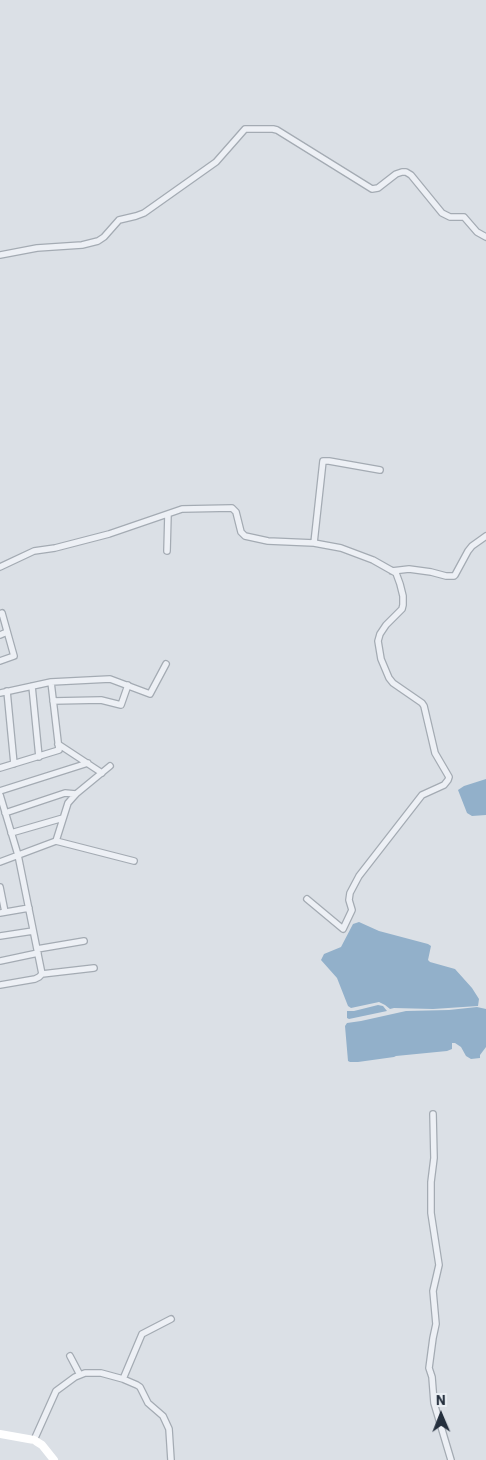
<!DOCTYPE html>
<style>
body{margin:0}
#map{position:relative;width:486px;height:1460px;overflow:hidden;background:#dbe0e6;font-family:"IBM Plex Sans",sans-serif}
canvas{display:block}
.north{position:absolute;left:416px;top:1390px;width:50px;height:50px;-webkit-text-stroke:4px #eaeff4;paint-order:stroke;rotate:359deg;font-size:14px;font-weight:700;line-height:20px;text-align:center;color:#242f3d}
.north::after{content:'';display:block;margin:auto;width:18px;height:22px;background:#242f3d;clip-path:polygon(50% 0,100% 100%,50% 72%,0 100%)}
</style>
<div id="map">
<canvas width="486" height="1460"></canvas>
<div class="north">N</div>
</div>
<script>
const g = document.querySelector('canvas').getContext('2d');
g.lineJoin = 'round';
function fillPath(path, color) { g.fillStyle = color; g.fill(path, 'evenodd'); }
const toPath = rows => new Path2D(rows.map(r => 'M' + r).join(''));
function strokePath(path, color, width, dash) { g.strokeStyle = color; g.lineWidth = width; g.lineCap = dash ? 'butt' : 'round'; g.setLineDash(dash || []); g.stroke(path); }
const water = toPath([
 [486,779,486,815,472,816,467,813,458,790,464,786],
 [359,922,379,931,428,944,431,946,428,960,430,962,455,969,472,988,479,999,478,1006,433,1009,394,1008,390,1009,385,1005,379,1002,351,1008,348,1006,337,978,321,960,324,954,341,947,353,924],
 [378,1005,383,1006,387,1011,349,1019,347,1018,347,1011,354,1011],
 [477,1007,486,1009,486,1047,480,1055,480,1058,471,1059,466,1056,461,1047,455,1043,452,1043,452,1049,447,1051,396,1056,394,1057,358,1062,350,1062,348,1061,345,1026,347,1023,361,1021,406,1011,449,1010]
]);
const minor = toPath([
 [0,255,37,248,82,245,98,241,104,237,119,220,136,216,144,213,216,162,238,137,245,129,273,129,277,130,372,189,378,188,396,174,402,172,406,172,411,175,442,213,450,217,464,217,477,232,486,237],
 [314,543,323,461,329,461,380,470],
 [167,551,168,514],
 [0,567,34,551,55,548,109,534,182,509,232,508,236,512,241,532,245,536,268,541,314,543,341,548,373,560,396,573,400,584,403,596,403,605,402,609,386,625,380,634,378,641,381,659,389,678,393,683,422,703,424,706,435,753,449,777,448,780,444,785,422,795,359,876,350,893,349,900,352,910,343,929,307,899],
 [392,571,409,569,431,572,446,576,454,576,455,575,468,551,472,546,486,536],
 [0,614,2,613,14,656,0,661],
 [0,635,7,632],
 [32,686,39,757],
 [7,691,14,764],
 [0,693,51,682,110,679,150,694,166,664],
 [53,701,101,700,121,705,128,685],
 [58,744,102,773],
 [0,768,59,750,51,682],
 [0,791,88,763],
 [0,795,18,855,42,974],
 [5,813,65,793,76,794],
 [11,833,63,818],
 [56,841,68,803,76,794,110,766],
 [0,862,56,841,134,861],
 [0,887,5,912],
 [0,913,29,908],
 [0,936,33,931],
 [37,949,84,941],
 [0,961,38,953],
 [0,985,35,979,39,977,42,974,94,968],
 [433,1114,434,1158,431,1182,431,1213,439,1265,433,1291,436,1324,433,1338,429,1368,432,1377,434,1403,451,1460],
 [70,1356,80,1375],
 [123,1379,142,1334,171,1319],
 [34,1440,56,1391,75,1377,85,1373,101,1373,123,1379,137,1385,140,1387,148,1403,163,1416,169,1429,171,1460]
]);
const secondary = toPath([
 [0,1434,34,1440,42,1445,54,1460]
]);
fillPath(water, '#92b0ca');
strokePath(minor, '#a4abb3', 8);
strokePath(minor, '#edf0f5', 5.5);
strokePath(secondary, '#fff', 8);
</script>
